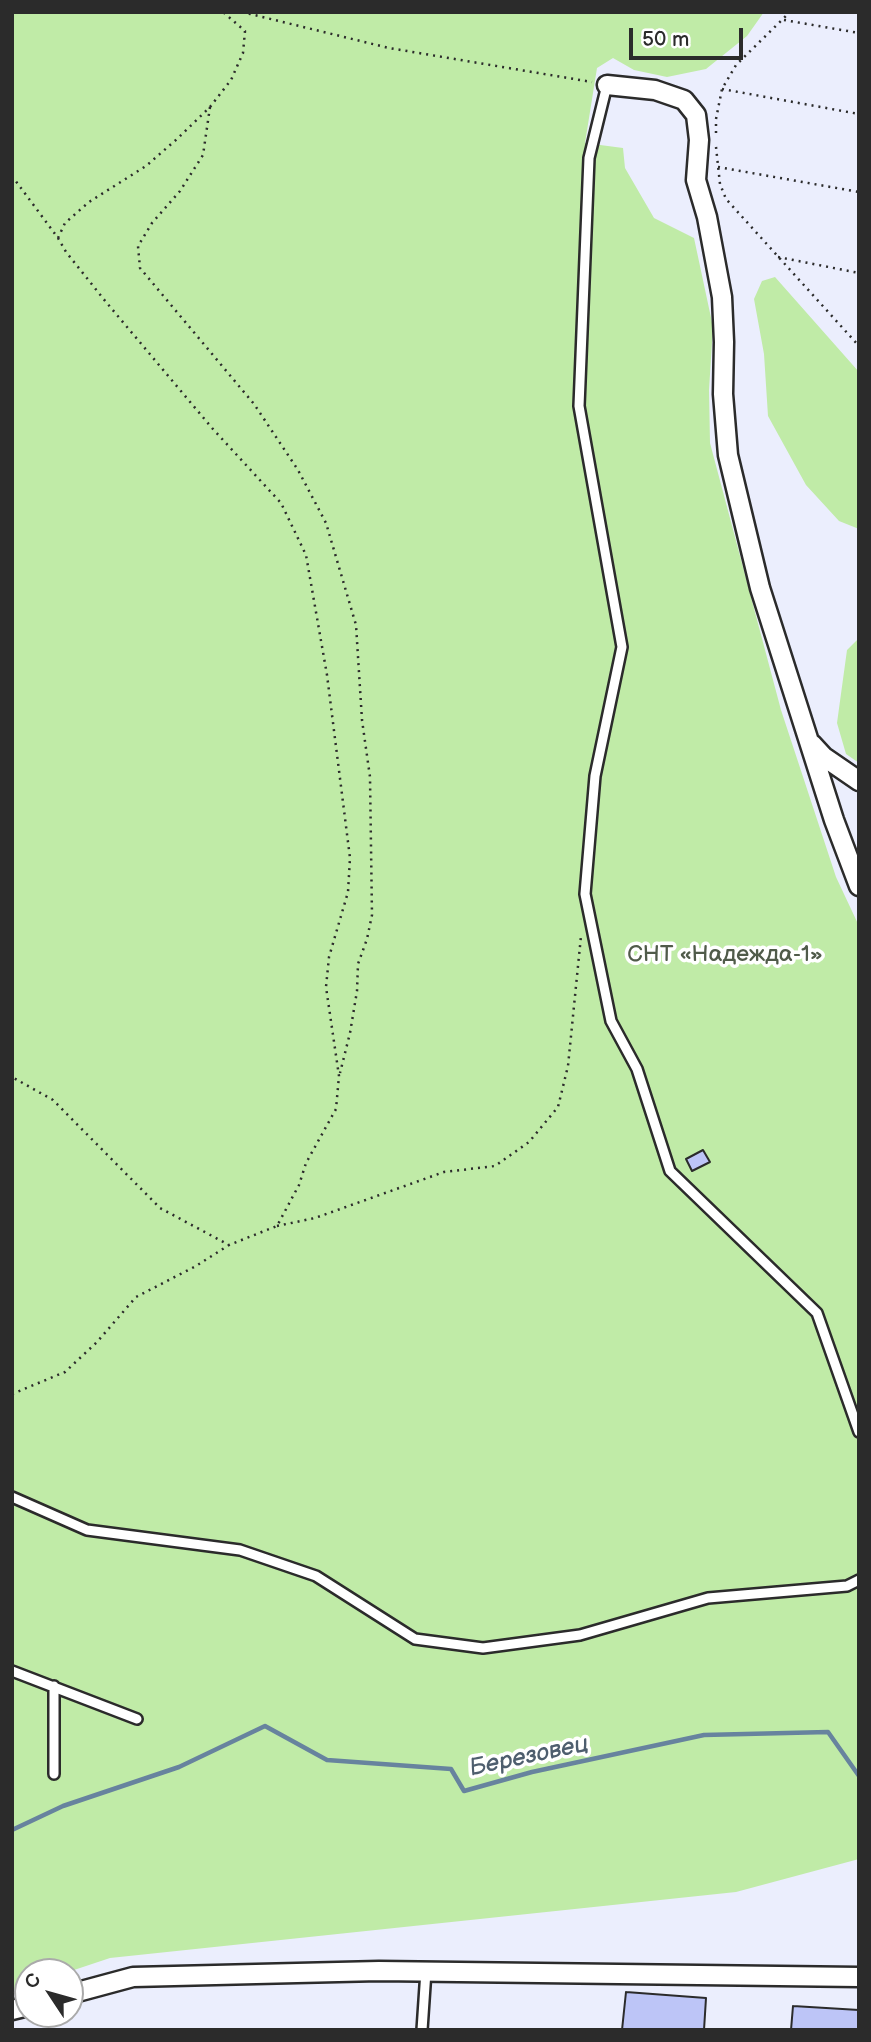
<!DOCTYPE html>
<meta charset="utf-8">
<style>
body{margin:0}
#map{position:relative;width:871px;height:2042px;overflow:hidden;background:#ebeefd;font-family:"Balsamiq Sans",sans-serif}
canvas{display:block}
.frame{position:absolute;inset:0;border:14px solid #2b2b2b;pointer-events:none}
.north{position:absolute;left:14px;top:1958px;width:70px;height:70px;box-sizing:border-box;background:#fff;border:2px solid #aaa;border-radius:50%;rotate:306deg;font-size:19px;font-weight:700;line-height:28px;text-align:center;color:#2b2b2b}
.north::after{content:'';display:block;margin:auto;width:24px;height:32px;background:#2b2b2b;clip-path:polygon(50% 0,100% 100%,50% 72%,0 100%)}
.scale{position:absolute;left:629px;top:28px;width:114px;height:32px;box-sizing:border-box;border:4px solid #2b2b2b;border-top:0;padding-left:9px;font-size:21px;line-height:24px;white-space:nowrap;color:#2b2b2b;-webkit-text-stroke:5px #fff;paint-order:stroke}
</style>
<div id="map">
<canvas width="871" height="2042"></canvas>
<div class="frame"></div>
<div class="north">С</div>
<div class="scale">50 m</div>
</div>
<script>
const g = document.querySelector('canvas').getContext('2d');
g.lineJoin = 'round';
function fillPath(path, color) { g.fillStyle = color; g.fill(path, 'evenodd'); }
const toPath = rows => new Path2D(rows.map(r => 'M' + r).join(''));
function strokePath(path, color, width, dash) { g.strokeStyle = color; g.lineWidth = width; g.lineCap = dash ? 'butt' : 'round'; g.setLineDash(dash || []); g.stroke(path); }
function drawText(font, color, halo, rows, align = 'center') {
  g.font = font + ' "Balsamiq Sans",sans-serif'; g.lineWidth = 7; g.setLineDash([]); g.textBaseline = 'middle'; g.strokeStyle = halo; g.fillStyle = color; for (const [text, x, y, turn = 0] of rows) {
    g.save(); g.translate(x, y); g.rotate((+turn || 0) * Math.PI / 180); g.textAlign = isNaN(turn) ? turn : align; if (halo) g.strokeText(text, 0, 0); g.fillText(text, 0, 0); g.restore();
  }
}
const green = toPath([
 [12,12,764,12,747,36,706,69,667,77,634,70,613,58,597,68,585,143,623,148,625,168,654,218,694,238,713,327,709,390,710,443,781,710,836,877,859,926,859,1859,736,1892,110,1958,68,1972,28,1972,28,1985,12,1991],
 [775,277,859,372,859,529,839,521,806,485,768,416,764,354,754,299,762,281],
 [859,638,859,763,846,754,837,723,847,650]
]);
const stream = toPath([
 [12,1830,63,1806,179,1767,265,1726,327,1760,451,1769,464,1791,532,1772,704,1735,828,1732,859,1776]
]);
const building = toPath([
 [703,1150,710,1162,692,1171,686,1159,703,1150],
 [626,1992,706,1998,704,2030,622,2030,626,1992],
 [793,2006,859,2010,859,2030,791,2030,793,2006]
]);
const path = toPath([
 [242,12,389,48,592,82],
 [784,20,859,33],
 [722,89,859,114],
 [210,107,203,155,180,191,152,223,138,246,140,268,254,404,298,470,326,523,356,625,362,720,370,777,372,915,367,939,358,964,357,991,350,1033,340,1073],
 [716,133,716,119,722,89,736,65,790,12],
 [716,147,720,184,726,199,859,346],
 [718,167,859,192],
 [12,176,58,238,66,252,106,302,212,428,281,503,306,555,327,675,350,858,348,892,329,957,326,987,339,1076,336,1109,306,1163,299,1185,277,1226,229,1245,160,1208,53,1100,12,1077],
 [58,238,65,223,89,202,146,166,177,139,210,107,231,80,243,53,245,31,223,12],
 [778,257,859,273],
 [277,1226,315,1218,444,1172,495,1166,529,1142,558,1107,568,1066,581,936],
 [12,1394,65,1372,97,1342,136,1297,196,1266,229,1245]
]);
const service = toPath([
 [607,85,589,158,579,406,622,647,595,776,585,894,611,1021,637,1069,670,1171,817,1313,859,1432],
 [12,1497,87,1530,240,1550,316,1576,415,1639,483,1648,580,1635,708,1598,847,1586,859,1580],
 [12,1671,137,1719],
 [54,1686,54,1774],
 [422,2030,426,1971]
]);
const minor = toPath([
 [607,85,655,90,684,100,696,115,699,140,696,180,707,217,722,297,724,342,723,394,728,455,760,588,834,820,859,886],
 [812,744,824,757,859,781],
 [70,1994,133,1977,379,1971,859,1977],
 [12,2010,28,2006]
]);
const parkNames = [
 ["СНТ «Надежда-1»",725,955]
];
const waterNames = [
 ["Березовец",529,1757,-12]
];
fillPath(green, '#c0eba7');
strokePath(stream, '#67839e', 4.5);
fillPath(building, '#bdc5f7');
strokePath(building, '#2b2b2b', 2);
strokePath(service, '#2b2b2b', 14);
strokePath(minor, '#2b2b2b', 23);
strokePath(path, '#2b2b2b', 2.5, [2, 5]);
strokePath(service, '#fff', 9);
strokePath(minor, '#fff', 18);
drawText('23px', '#505b4a', '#fff', parkNames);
drawText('italic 24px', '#4e5e6e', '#fff', waterNames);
</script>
